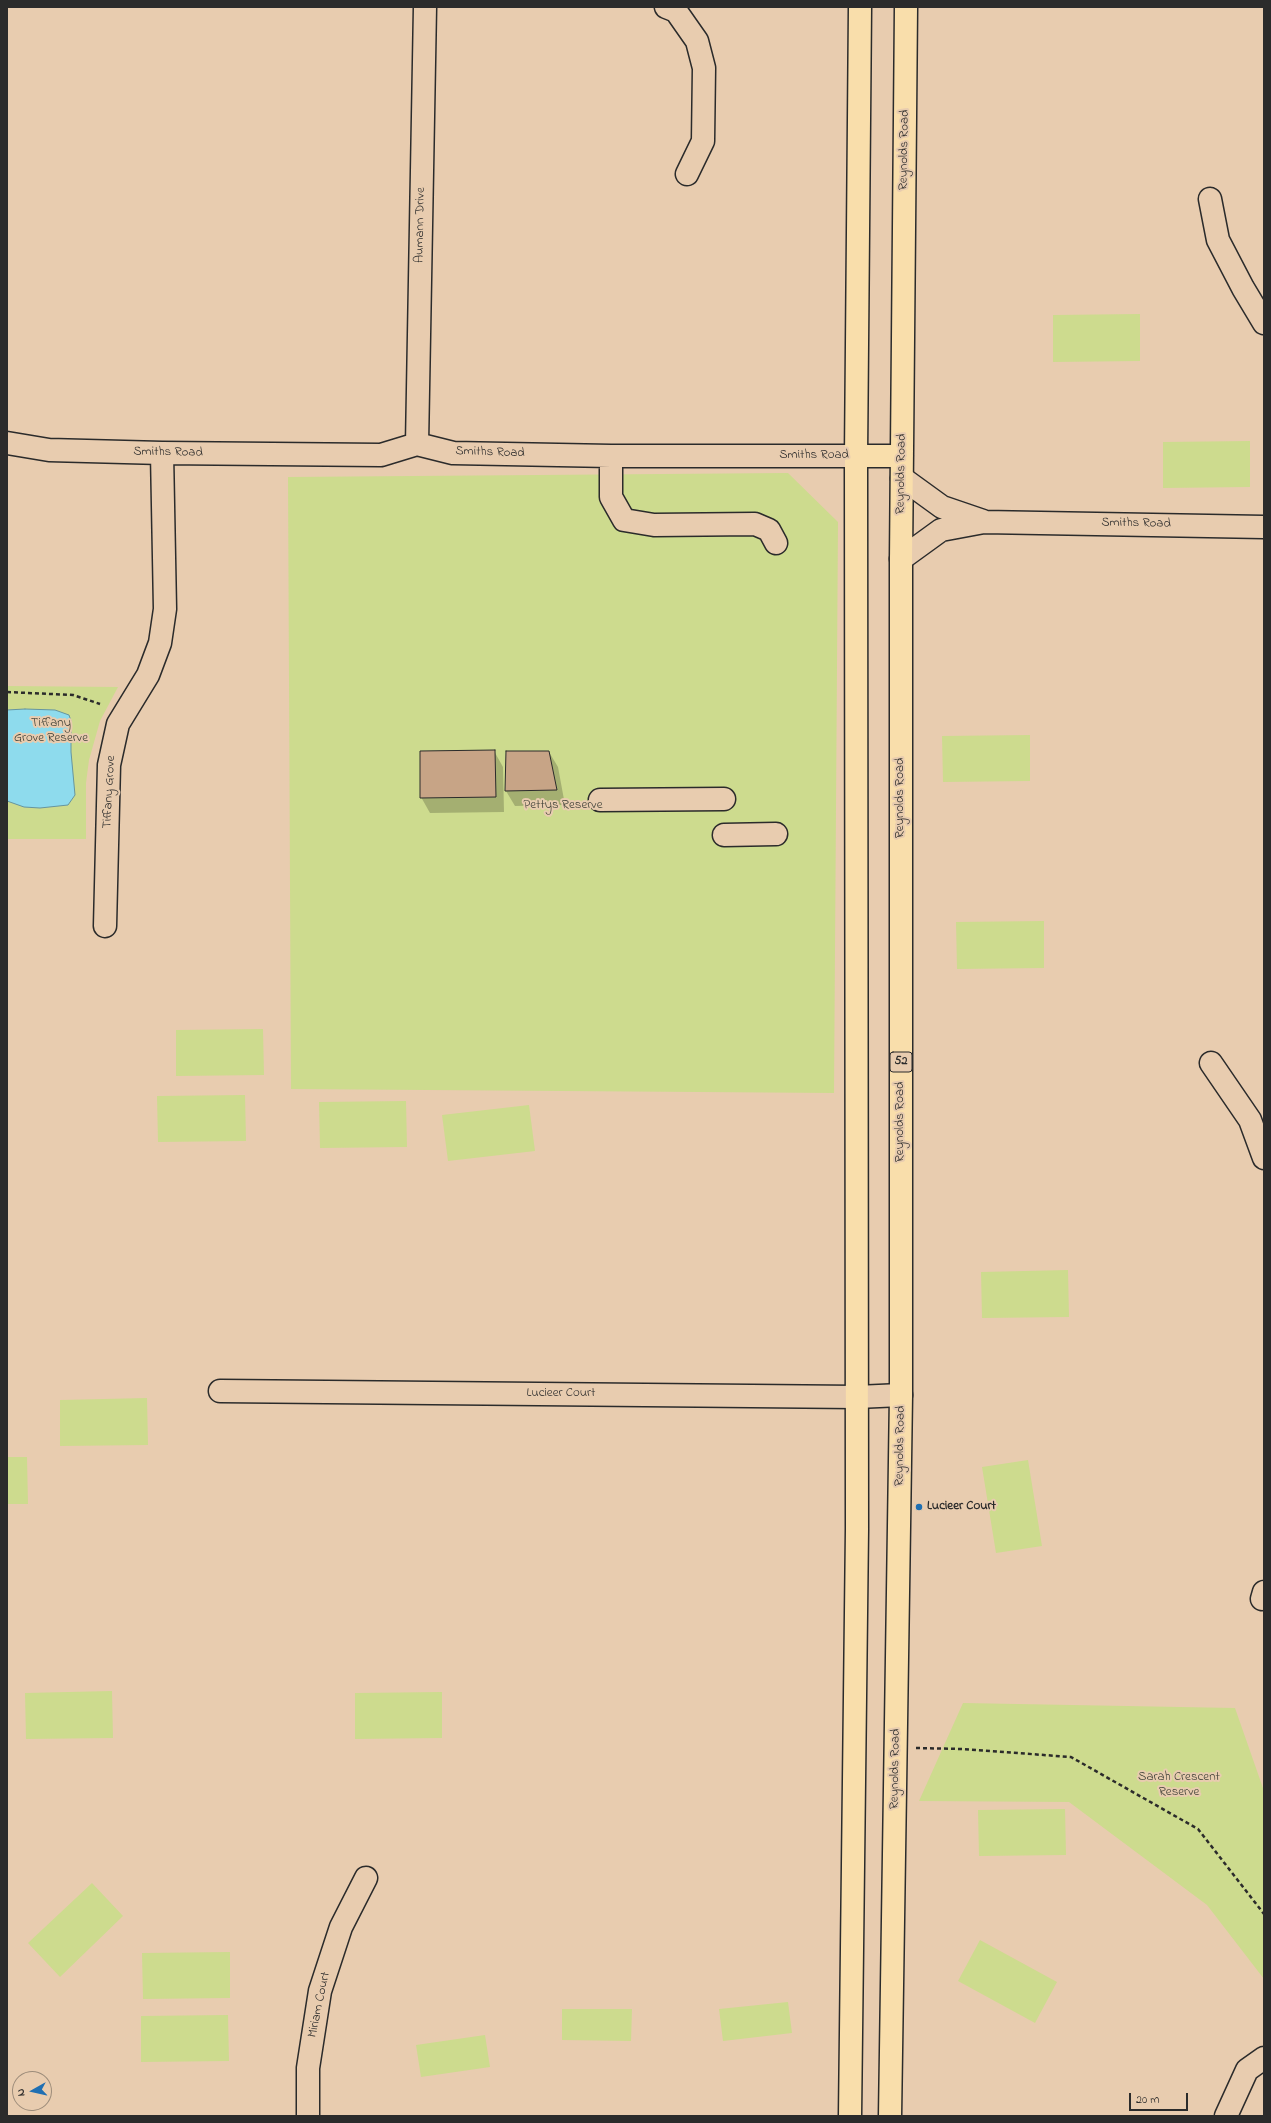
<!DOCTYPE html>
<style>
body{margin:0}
#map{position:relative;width:1271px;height:2123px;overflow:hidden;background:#e8ccaf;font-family:"Indie Flower",sans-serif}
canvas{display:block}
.frame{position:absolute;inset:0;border:8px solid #2b2b2b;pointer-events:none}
.north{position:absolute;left:12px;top:2071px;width:40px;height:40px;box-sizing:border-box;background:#e8ccaf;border:1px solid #9c8c7a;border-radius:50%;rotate:262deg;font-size:11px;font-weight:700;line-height:16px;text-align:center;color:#2b2b2b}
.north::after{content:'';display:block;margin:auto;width:14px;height:18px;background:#1f6fb2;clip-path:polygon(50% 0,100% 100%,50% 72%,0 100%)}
.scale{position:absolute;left:1129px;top:2093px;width:59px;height:18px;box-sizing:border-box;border:2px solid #2b2b2b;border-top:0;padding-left:5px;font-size:12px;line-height:14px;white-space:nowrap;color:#2b2b2b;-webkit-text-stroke:3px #e8ccaf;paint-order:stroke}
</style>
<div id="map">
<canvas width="1271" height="2123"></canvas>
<div class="frame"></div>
<div class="north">N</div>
<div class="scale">20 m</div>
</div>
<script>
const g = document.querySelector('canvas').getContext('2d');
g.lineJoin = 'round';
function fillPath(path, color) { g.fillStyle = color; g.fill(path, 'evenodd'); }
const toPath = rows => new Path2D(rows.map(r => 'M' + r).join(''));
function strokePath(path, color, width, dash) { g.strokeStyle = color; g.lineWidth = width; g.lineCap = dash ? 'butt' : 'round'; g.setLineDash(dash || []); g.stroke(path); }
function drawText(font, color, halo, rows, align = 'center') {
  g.font = font + ' "Indie Flower",sans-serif'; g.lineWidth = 4; g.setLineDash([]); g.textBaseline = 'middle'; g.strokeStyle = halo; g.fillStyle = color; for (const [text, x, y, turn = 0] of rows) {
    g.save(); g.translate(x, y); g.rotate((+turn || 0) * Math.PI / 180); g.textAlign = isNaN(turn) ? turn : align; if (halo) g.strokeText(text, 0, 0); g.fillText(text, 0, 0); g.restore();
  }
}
const green = toPath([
 [1140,314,1140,361,1053,362,1053,315],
 [1250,441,1250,487,1163,488,1163,442],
 [788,473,838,522,834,1093,291,1089,288,477],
 [7,686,118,687,100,721,89,760,86,783,86,839,7,839],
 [1030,735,1030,781,943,782,942,736],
 [1044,921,1044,968,957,969,956,922],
 [263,1029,264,1075,176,1076,176,1030],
 [245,1095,246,1141,158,1142,157,1096],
 [406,1101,407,1147,320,1148,319,1102],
 [529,1105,535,1151,448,1161,442,1115],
 [1068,1270,1069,1317,982,1318,981,1272],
 [147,1398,148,1445,60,1446,60,1400],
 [7,1457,27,1457,28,1504,7,1504],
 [1028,1460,1042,1546,996,1553,982,1467],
 [112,1691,113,1738,26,1739,25,1693],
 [442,1692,442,1738,355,1739,355,1693],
 [963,1703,1235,1708,1264,1791,1264,1979,1207,1905,1069,1802,919,1801],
 [1065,1809,1066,1855,979,1856,978,1810],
 [92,1883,123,1916,60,1977,28,1943],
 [980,1940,1057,1982,1035,2023,958,1981],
 [230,1952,230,1998,143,1999,142,1953],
 [788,2002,792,2033,723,2041,719,2009],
 [562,2009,632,2009,631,2041,562,2040],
 [228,2015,229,2061,141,2062,141,2016],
 [485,2035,490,2067,421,2077,416,2045]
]);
const water = toPath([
 [25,709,55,710,69,715,71,721,71,752,75,795,68,805,40,808,24,807,7,801,7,710,25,709]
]);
const shadow = toPath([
 [494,751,503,767,504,812,430,813,421,797],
 [549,752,558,767,565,805,515,806,506,791]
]);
const building = toPath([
 [495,750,496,797,420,798,420,751,495,750],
 [506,751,549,751,557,790,505,791,506,751]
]);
const path = toPath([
 [7,692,73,695,100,704],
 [916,1748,962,1749,1071,1757,1198,1829,1264,1914]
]);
const minor = toPath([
 [666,7,676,11,697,41,704,68,703,141,687,174],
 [1210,199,1218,240,1243,288,1264,323],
 [7,443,49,450,162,453,381,455,417,444,453,453,611,456,856,456],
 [417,444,425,7],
 [611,456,611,497,624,520,654,525,755,524,769,530,776,543],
 [902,478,942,507,983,521],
 [901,559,941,530,984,522,1264,527],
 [600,800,724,799],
 [724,835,776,834],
 [105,926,109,765,118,724,148,675,160,643,165,609,162,453],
 [1211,1063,1250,1120,1264,1158],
 [220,1391,857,1397,901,1395],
 [1262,1599,1264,1592],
 [308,2116,308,2068,320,1991,341,1927,366,1878],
 [1226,2116,1247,2070,1264,2058]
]);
const major = toPath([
 [856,456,902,456],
 [850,2116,857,1529,856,456,860,7],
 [890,2116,901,1395,901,559,906,7]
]);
const markers = [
 [919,1507,4,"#1f6fb2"]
];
const shields = [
 [901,1062,22]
];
const shieldNames = [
 ["52",901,1062]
];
const streetNames = [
 ["Reynolds Road",905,150,-89],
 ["Aumann Drive",421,225,-89],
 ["Smiths Road",168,453,1],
 ["Smiths Road",490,453,2],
 ["Smiths Road",814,456],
 ["Reynolds Road",902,474,-89],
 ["Smiths Road",1136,524,1],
 ["Tiffany Grove",110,792,-87],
 ["Reynolds Road",901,798,-90],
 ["Reynolds Road",901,1122,-90],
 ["Lucieer Court",561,1394],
 ["Reynolds Road",901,1446,-89],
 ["Reynolds Road",896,1769,-89],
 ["Miriam Court",320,2005,-78]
];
const parkNames = [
 ["Tiffany",51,724],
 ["Grove Reserve",51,739],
 ["Pettys Reserve",563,806],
 ["Sarah Crescent",1179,1778],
 ["Reserve",1179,1793]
];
const poiNames = [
 ["Lucieer Court",927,1507]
];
fillPath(green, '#cddb8e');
fillPath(water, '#8edbed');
strokePath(water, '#66959f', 1);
fillPath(shadow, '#0003');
fillPath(building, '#c7a486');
strokePath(building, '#2b2b2b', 1);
strokePath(minor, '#2b2b2b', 25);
strokePath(major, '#2b2b2b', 25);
strokePath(path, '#2b2b2b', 2.5, [4, 3]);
strokePath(minor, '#e8ccaf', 22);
strokePath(major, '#f9deab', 22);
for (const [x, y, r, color] of markers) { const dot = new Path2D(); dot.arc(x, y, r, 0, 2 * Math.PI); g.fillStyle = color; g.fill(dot); strokePath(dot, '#e8ccaf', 1.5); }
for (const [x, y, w] of shields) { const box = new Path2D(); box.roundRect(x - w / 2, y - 10, w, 20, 3); g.fillStyle = '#e8ccaf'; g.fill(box); strokePath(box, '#2b2b2b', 1); }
drawText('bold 12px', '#2b2b2b', null, shieldNames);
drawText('13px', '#2b2b2b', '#e8ccaf', streetNames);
drawText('13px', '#3b3d35', '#e8ccaf', parkNames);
drawText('bold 13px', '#2b2b2b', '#e8ccaf', poiNames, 'left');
</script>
